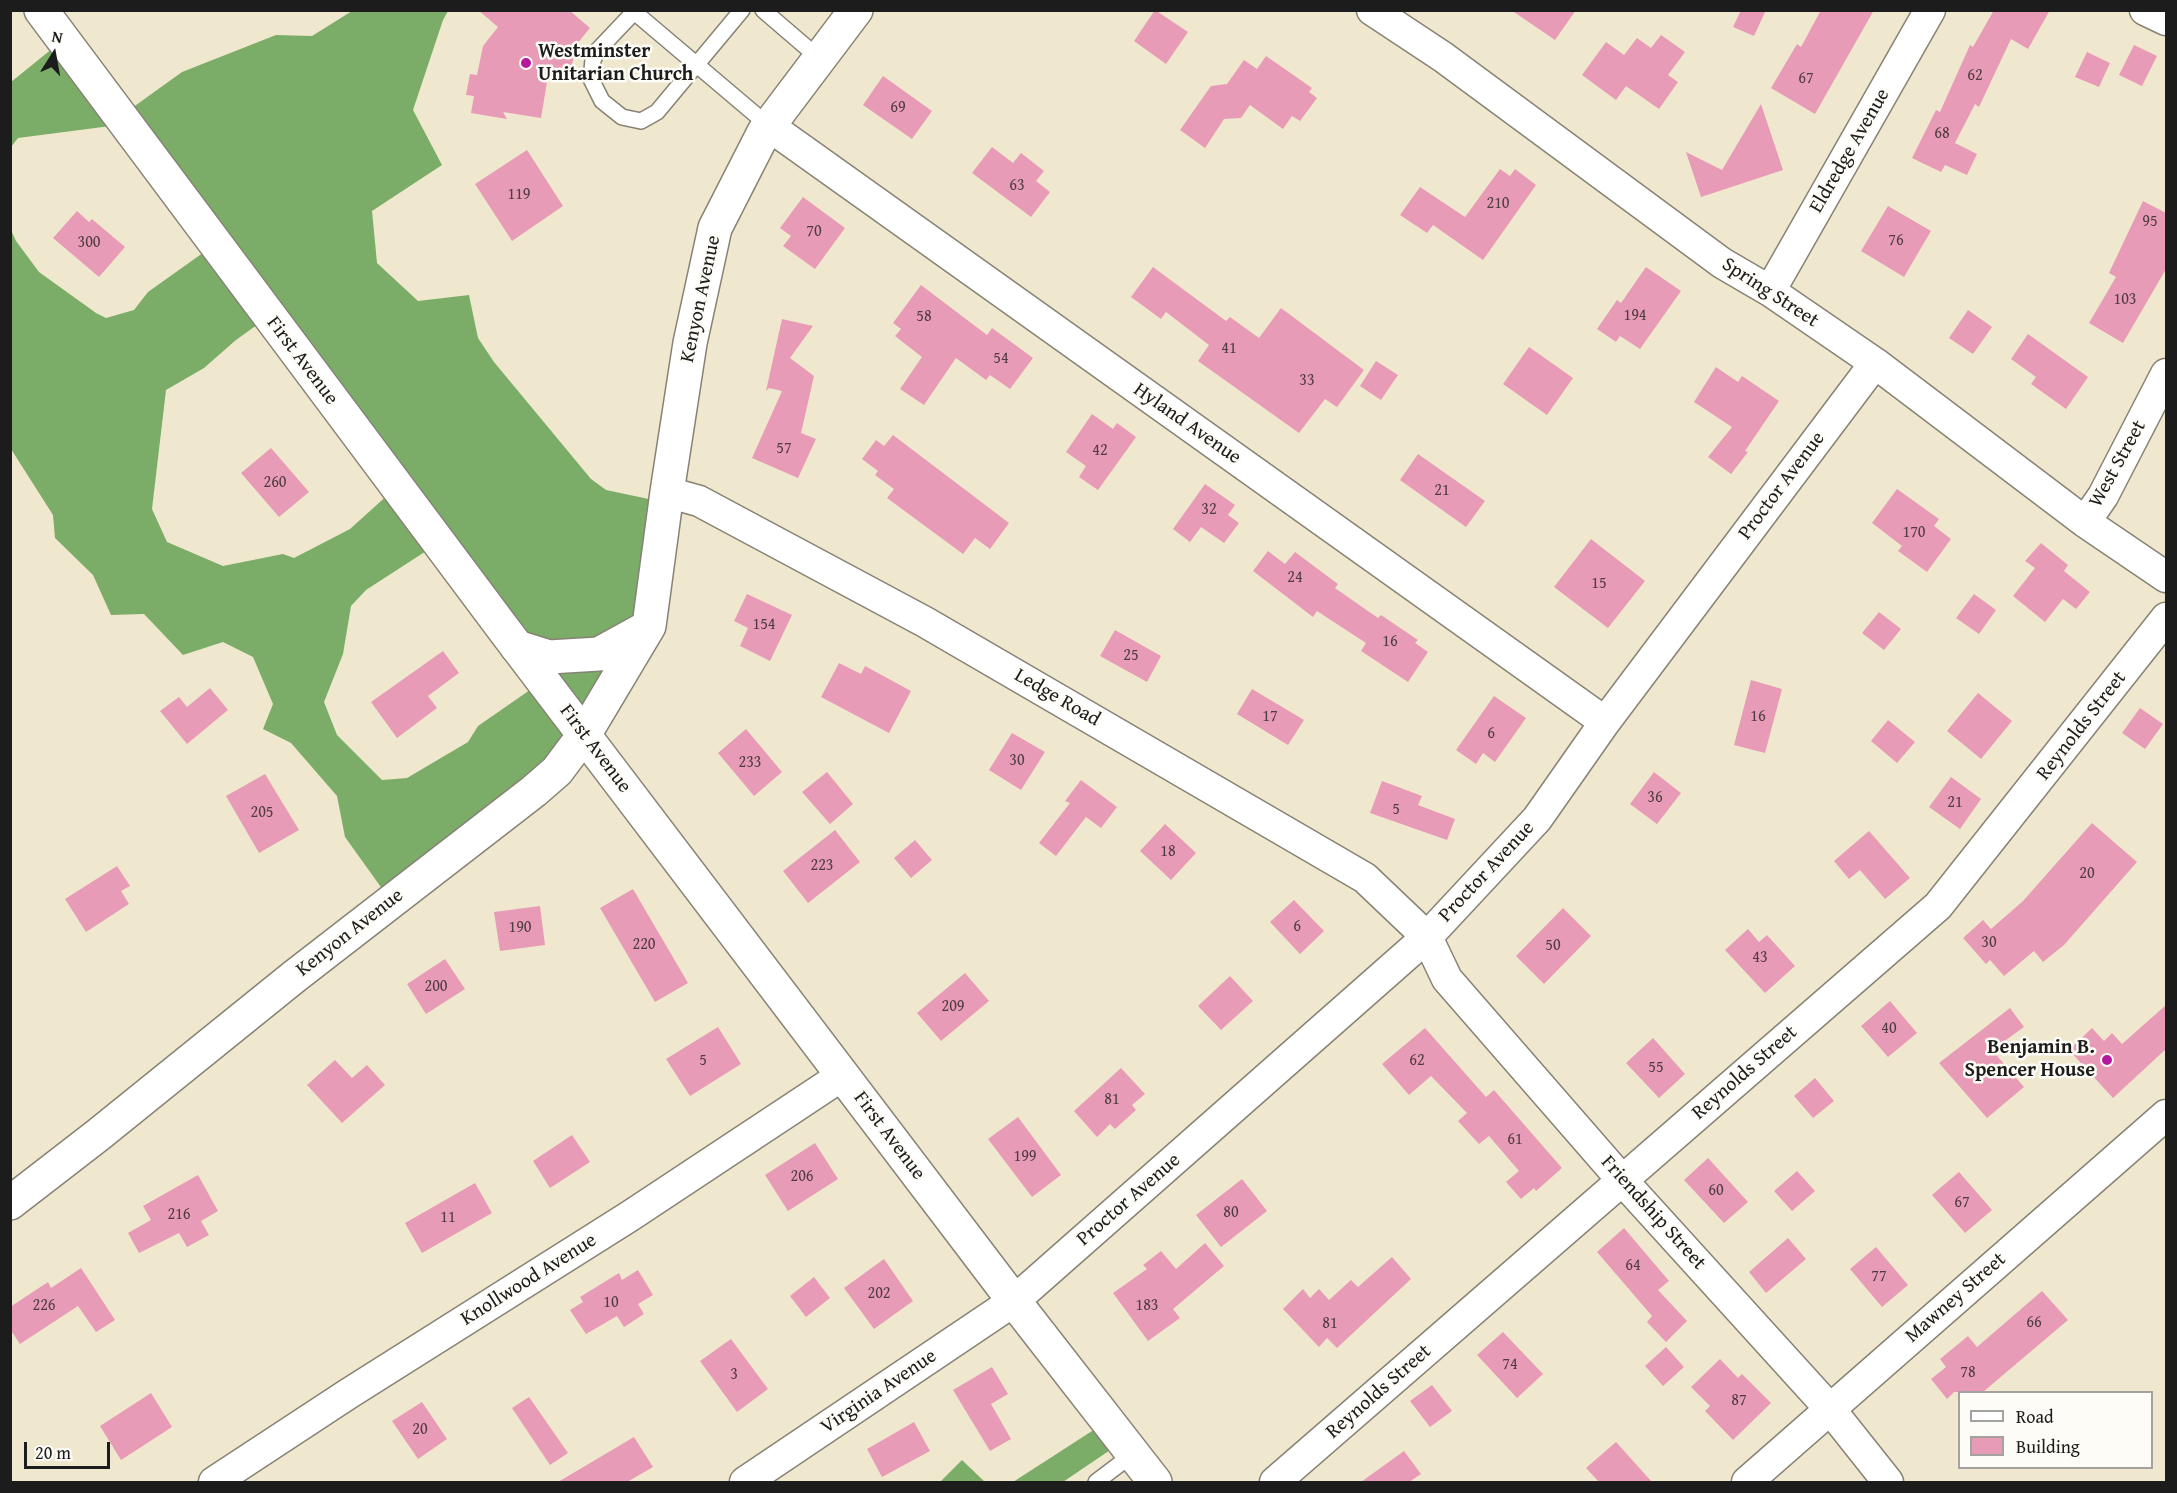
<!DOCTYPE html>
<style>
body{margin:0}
#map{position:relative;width:2177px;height:1493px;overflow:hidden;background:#f0e8ce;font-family:"Gentium Book Plus",serif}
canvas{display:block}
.frame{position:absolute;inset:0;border:12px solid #1c1c1c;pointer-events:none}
.legend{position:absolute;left:1958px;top:1391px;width:195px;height:78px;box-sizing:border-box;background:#fdfcf7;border:2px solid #a3a29f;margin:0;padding:8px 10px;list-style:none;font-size:18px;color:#1c1c1c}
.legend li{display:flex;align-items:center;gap:12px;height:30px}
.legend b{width:30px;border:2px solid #a3a29f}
.north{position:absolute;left:24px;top:24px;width:60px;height:60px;-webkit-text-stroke:4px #fdfcf7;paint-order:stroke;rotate:11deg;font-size:16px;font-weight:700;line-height:24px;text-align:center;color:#1c1c1c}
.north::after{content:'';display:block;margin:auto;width:21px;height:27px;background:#1c1c1c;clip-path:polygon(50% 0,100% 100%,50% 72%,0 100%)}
.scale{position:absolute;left:24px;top:1442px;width:86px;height:27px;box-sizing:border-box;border:3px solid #1c1c1c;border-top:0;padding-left:8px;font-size:18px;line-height:21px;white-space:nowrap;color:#1c1c1c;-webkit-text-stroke:4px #fdfcf7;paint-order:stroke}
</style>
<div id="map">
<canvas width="2177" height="1493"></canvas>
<div class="frame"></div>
<ul class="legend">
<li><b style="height:8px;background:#fff"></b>Road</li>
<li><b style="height:16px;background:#e89bb6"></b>Building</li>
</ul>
<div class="north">N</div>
<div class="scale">20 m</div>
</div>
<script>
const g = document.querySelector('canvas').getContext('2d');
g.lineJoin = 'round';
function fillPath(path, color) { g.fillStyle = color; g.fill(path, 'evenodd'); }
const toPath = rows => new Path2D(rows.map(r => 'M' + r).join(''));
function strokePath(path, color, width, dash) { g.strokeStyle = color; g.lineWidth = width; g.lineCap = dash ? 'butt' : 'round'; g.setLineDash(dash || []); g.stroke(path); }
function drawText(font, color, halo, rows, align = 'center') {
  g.font = font + ' "Gentium Book Plus",serif'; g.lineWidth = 5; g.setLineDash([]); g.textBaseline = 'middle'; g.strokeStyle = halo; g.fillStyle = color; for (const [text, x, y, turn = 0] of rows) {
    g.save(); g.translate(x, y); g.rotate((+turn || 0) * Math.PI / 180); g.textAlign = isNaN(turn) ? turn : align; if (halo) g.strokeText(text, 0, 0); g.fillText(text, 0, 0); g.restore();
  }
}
const forest = toPath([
 [352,11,448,11,443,20,413,110,442,165,372,211,377,263,418,301,469,295,478,338,494,362,591,479,606,490,663,502,636,633,579,739,388,897,345,837,337,796,291,743,263,729,273,704,253,657,223,642,183,655,144,614,111,615,93,575,55,538,53,515,11,449,10,228,16,241,39,272,96,313,106,318,134,310,148,292,214,245,126,124,18,138,11,147,11,82,58,44,125,113,182,72,276,35,312,36],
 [268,317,391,492,350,529,294,558,283,554,223,566,167,542,152,509,166,390,204,368,236,340],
 [437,544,540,683,478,726,468,742,407,778,382,780,337,735,324,702,343,654,351,606,366,590],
 [1106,1422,1122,1442,1063,1482,1013,1482],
 [962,1460,985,1482,940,1482]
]);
const building = toPath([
 [478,10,569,10,590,28,576,45,569,80,548,76,541,118,503,112,507,119,471,113,474,96,466,95,470,74,477,75,483,46,498,27],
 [1155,10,1188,32,1166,64,1134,41],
 [1511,10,1576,10,1555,40],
 [1741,10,1766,10,1754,36,1733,27],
 [1821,10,1874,10,1815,114,1771,88,1797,44,1801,47],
 [1994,10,2050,10,2028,49,2011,39,1979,107,1975,104,1955,143,1977,154,1967,175,1945,165,1941,172,1912,158,1936,110,1940,112,1970,45,1973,47],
 [1661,35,1685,52,1668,75,1678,82,1659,109,1626,86,1616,100,1582,75,1606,42,1624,55,1637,38,1651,48],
 [2134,45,2157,56,2142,86,2119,75],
 [2087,52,2110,63,2099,87,2075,77],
 [1266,56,1312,88,1309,92,1317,98,1300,121,1292,116,1283,129,1250,105,1241,118,1224,119,1205,148,1180,130,1211,86,1227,84,1244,60,1257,69],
 [883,76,932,111,912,139,863,105],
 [1761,104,1783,170,1701,197,1686,152,1722,170],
 [992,147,1013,163,1021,153,1044,171,1036,181,1050,192,1031,217,972,173],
 [527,150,563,206,512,241,475,184],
 [1500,169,1510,176,1515,169,1536,185,1483,260,1433,225,1427,233,1400,215,1420,187,1465,217],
 [803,197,845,228,815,269,783,246,791,236,780,228],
 [2143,201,2166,213,2166,269,2123,343,2089,323,2116,277,2109,273],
 [1888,206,1931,231,1904,277,1861,251],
 [77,211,89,222,92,219,125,247,99,277,53,238],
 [1153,267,1226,321,1230,317,1259,338,1281,308,1364,370,1337,407,1325,399,1299,433,1198,361,1209,345,1166,312,1161,319,1131,297],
 [1646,267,1681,291,1640,349,1620,336,1616,342,1597,329,1617,300,1621,303],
 [921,285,987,335,992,328,1033,358,1010,389,990,375,986,380,956,358,924,405,900,389,922,357,895,336,901,329,893,323],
 [1968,310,1992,327,1973,354,1949,338],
 [782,319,813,326,790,358,814,376,801,433,816,439,798,478,752,458,782,391,769,388,766,391],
 [2028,334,2088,377,2066,409,2031,384,2036,377,2011,359],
 [1529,347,1573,378,1547,415,1503,384],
 [1376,361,1398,375,1381,400,1360,386],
 [1716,367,1738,382,1742,376,1779,401,1745,451,1748,452,1731,474,1708,457,1732,427,1694,402],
 [1092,414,1113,429,1117,423,1136,437,1098,490,1079,477,1086,466,1066,452],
 [893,435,1009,523,990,549,975,538,963,554,887,498,894,489,875,475,878,471,862,459,876,440,884,446],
 [271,448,309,492,279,517,241,473],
 [1418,454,1485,501,1466,527,1400,480],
 [1205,484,1235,505,1228,515,1239,523,1224,543,1201,527,1190,542,1173,529],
 [1897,489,1939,519,1934,526,1951,539,1927,572,1898,551,1902,546,1872,523],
 [1591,539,1645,581,1608,628,1554,587],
 [2041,543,2068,565,2064,571,2090,592,2076,609,2063,599,2045,622,2013,596,2035,568,2025,561],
 [1268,551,1285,564,1295,552,1338,584,1335,588,1378,618,1381,615,1418,640,1415,643,1428,652,1408,682,1361,651,1366,643,1317,611,1313,617,1253,571],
 [747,594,792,615,770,661,740,646,748,628,734,621],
 [1974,594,1996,610,1979,634,1956,618],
 [1879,612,1901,629,1884,650,1862,633],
 [1115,630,1161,656,1147,682,1100,656],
 [443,651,459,673,428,696,437,708,397,738,371,702],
 [839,663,861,674,865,666,911,691,889,733,821,697],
 [1751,680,1782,689,1765,753,1734,745],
 [210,688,228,710,187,744,160,711,179,697,187,707],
 [1252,689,1304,720,1288,745,1237,714],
 [1978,693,2012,721,1981,759,1947,731],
 [1494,696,1526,718,1495,762,1483,753,1476,764,1456,750],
 [2140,708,2163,724,2145,749,2122,733],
 [1888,720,1915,742,1897,763,1871,741],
 [746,729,782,772,754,796,718,753],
 [1012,733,1045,752,1021,790,989,770],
 [827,772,853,804,830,824,802,792],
 [1654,772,1681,793,1657,824,1630,804],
 [265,774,299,830,259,853,226,796],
 [1951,777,1981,799,1960,829,1929,807],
 [1081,780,1117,807,1101,828,1086,817,1056,856,1039,843,1070,803,1065,801],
 [1382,781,1422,796,1418,805,1455,819,1447,840,1370,813],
 [2092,823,2137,862,2064,945,2043,962,2034,951,2004,976,1990,960,1986,964,1963,938,1983,920,1991,929,2023,901],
 [1165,824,1196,853,1171,880,1140,851],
 [835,830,860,862,808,903,783,871],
 [1869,831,1910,878,1885,899,1860,870,1849,879,1834,861],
 [915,840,932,860,911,878,894,858],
 [117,866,130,886,121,891,129,904,86,932,65,899],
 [633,889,688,983,655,1002,600,908],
 [1294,900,1324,931,1300,954,1270,922],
 [540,906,545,945,500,951,494,912],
 [1563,908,1591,936,1544,984,1516,956],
 [1748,929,1759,942,1767,935,1795,966,1765,993,1725,950],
 [445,959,465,989,426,1014,407,984],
 [965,973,989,1001,941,1041,917,1013],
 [1230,976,1253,1001,1221,1030,1198,1006],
 [1890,1001,1917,1033,1888,1057,1861,1026],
 [2166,1005,2166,1049,2113,1098,2069,1050,2092,1028,2104,1041,2112,1033,2122,1044],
 [2010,1008,2024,1027,1992,1050,2024,1087,1987,1118,1939,1063],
 [718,1027,741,1064,690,1096,666,1059],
 [1425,1028,1486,1097,1494,1090,1562,1168,1536,1191,1534,1188,1521,1199,1506,1182,1519,1171,1489,1136,1479,1144,1458,1121,1467,1113,1431,1076,1409,1095,1382,1064],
 [1653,1038,1685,1074,1659,1098,1626,1063],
 [335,1060,352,1078,367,1065,385,1085,342,1123,307,1085],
 [1121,1068,1145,1094,1132,1105,1136,1110,1115,1129,1110,1124,1097,1137,1074,1111],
 [1815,1078,1834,1101,1813,1118,1794,1096],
 [1018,1117,1061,1175,1032,1197,988,1139],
 [572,1135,590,1162,550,1188,533,1161],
 [815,1143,838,1179,788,1211,765,1175],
 [1708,1158,1748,1202,1724,1223,1684,1180],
 [1797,1171,1815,1191,1792,1211,1774,1191],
 [1959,1172,1992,1210,1965,1233,1932,1195],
 [198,1175,218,1211,201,1221,209,1235,187,1247,179,1233,139,1253,128,1233,151,1220,143,1206],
 [1242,1179,1267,1211,1221,1247,1196,1215],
 [475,1183,492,1213,422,1253,405,1223],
 [1624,1228,1669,1281,1658,1290,1687,1321,1666,1342,1647,1322,1652,1316,1597,1252],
 [1788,1238,1806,1259,1766,1293,1749,1272],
 [1205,1243,1224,1266,1173,1309,1180,1318,1148,1341,1113,1293,1147,1269,1143,1265,1161,1251,1176,1269],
 [1876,1247,1908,1285,1882,1307,1850,1269],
 [1392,1257,1411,1279,1337,1348,1327,1338,1319,1347,1283,1309,1303,1289,1310,1298,1319,1289,1329,1300,1351,1280,1358,1287],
 [884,1259,913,1301,874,1329,844,1288],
 [81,1268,115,1320,96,1332,78,1306,20,1344,10,1329,10,1307,48,1282,51,1288],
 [638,1270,653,1295,638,1304,644,1314,624,1327,617,1316,586,1334,570,1310,583,1302,580,1297,619,1273,622,1280],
 [814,1277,830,1298,806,1317,790,1296],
 [2042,1291,2068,1320,1983,1392,1954,1392,1947,1399,1931,1379,1946,1367,1940,1359,1968,1336,1977,1347],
 [1503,1332,1543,1374,1517,1398,1477,1355],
 [731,1339,768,1389,737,1412,700,1361],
 [1666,1347,1684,1367,1663,1386,1645,1366],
 [1720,1359,1738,1378,1742,1374,1771,1403,1733,1440,1705,1411,1710,1406,1691,1387],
 [992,1367,1008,1394,991,1404,1011,1439,990,1451,953,1390],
 [1432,1385,1452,1411,1430,1427,1410,1401],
 [151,1393,172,1427,121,1460,100,1426],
 [529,1397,568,1453,550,1465,512,1408],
 [422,1402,447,1439,418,1459,392,1421],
 [914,1422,930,1451,882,1477,867,1449],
 [634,1437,653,1467,627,1482,558,1482],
 [1616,1442,1652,1482,1599,1482,1586,1468],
 [1404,1451,1421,1474,1409,1482,1361,1482]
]);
const service = toPath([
 [632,10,769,126],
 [763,10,820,59],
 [634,12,598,50,593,60,591,79,602,101,622,117,641,121,657,112,742,10],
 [1096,1482,1133,1454]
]);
const minor = toPath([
 [1372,10,1443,57,1722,263,1770,291,1875,363,2085,522,2166,577],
 [2145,10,2166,20],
 [769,126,1605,722],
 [1770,291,1930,10],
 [667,492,699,501,925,622,1365,878,1427,937,1447,979,1622,1180,1830,1409,1888,1482],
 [2085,522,2103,496,2166,374],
 [214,1482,348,1394,630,1216,843,1075],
 [745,1482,1014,1301,1427,937,1537,819,1605,722,1875,363],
 [1275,1482,1938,906,2166,618],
 [1747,1482,2166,1115]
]);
const tertiary = toPath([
 [517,647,549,657,599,654,648,627],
 [10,1203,98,1135,295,976,534,791,557,771,584,735,649,626,667,492,690,343,715,228,764,132,856,10]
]);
const primary = toPath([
 [41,10,505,631,1014,1301,1155,1482]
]);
const markers = [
 [526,63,6,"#b5179e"],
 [2107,1060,6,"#b5179e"]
];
const numberNames = [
 ["62",1975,76],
 ["67",1806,79],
 ["69",898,108],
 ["68",1942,134],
 ["63",1017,186],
 ["119",519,195],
 ["210",1498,204],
 ["95",2150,222],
 ["70",814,232],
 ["76",1896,241],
 ["300",89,243],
 ["103",2125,300],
 ["194",1635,316],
 ["58",924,317],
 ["41",1229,349],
 ["54",1001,359],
 ["33",1307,381],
 ["57",784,449],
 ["42",1100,451],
 ["260",275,483],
 ["21",1442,491],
 ["32",1209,510],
 ["170",1914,533],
 ["24",1295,578],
 ["15",1599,584],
 ["154",764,625],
 ["16",1390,642],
 ["25",1131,656],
 ["17",1270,717],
 ["16",1758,717],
 ["6",1491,734],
 ["30",1017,761],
 ["233",750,763],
 ["36",1655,798],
 ["21",1955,803],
 ["5",1396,810],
 ["205",262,813],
 ["18",1168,852],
 ["223",822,866],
 ["20",2087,874],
 ["6",1297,927],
 ["190",520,928],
 ["30",1989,943],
 ["220",644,945],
 ["50",1553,946],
 ["43",1760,958],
 ["200",436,987],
 ["209",953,1007],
 ["40",1889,1029],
 ["5",703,1061],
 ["62",1417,1061],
 ["55",1656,1068],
 ["81",1112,1100],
 ["61",1515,1140],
 ["199",1025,1157],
 ["206",802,1177],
 ["60",1716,1191],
 ["67",1962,1203],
 ["80",1231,1213],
 ["216",179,1215],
 ["11",448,1218],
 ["64",1633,1266],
 ["77",1879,1277],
 ["202",879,1294],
 ["10",611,1303],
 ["226",44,1306],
 ["183",1147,1306],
 ["66",2034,1323],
 ["81",1330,1324],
 ["74",1510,1365],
 ["78",1968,1373],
 ["3",734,1375],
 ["87",1739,1401],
 ["20",420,1430]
];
const poiNames = [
 ["Westminster",538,52],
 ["Unitarian Church",538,75],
 ["Benjamin B.",2095,1048,"right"],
 ["Spencer House",2095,1071,"right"]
];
const streetNames = [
 ["Eldredge Avenue",1850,151,-60],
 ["Spring Street",1770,293,33],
 ["Kenyon Avenue",701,299,-78],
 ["First Avenue",302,361,53],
 ["Hyland Avenue",1187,424,35],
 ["West Street",2118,464,-61],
 ["Proctor Avenue",1782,486,-53],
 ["Ledge Road",1057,698,30],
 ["Reynolds Street",2082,726,-52],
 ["First Avenue",595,749,53],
 ["Proctor Avenue",1487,872,-47],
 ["Kenyon Avenue",350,933,-38],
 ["Reynolds Street",1745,1073,-41],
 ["First Avenue",889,1136,53],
 ["Proctor Avenue",1129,1200,-41],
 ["Friendship Street",1653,1213,48],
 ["Knollwood Avenue",529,1280,-32],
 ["Mawney Street",1956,1298,-41],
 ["Virginia Avenue",879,1392,-34],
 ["Reynolds Street",1379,1392,-41]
];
fillPath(forest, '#7bad68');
fillPath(building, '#e89bb6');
strokePath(service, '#868275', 18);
strokePath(minor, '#868275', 33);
strokePath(tertiary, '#868275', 36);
strokePath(primary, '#868275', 36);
strokePath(service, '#fff', 15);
strokePath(minor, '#fff', 30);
strokePath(tertiary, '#fff', 33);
strokePath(primary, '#fff', 33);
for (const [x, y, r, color] of markers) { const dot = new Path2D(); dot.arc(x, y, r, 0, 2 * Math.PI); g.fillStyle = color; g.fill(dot); strokePath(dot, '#fdfcf7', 2); }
drawText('16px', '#4f3c42', null, numberNames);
drawText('bold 20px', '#1c1c1c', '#fdfcf7', poiNames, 'left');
drawText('20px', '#1c1c1c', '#fdfcf7', streetNames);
</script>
